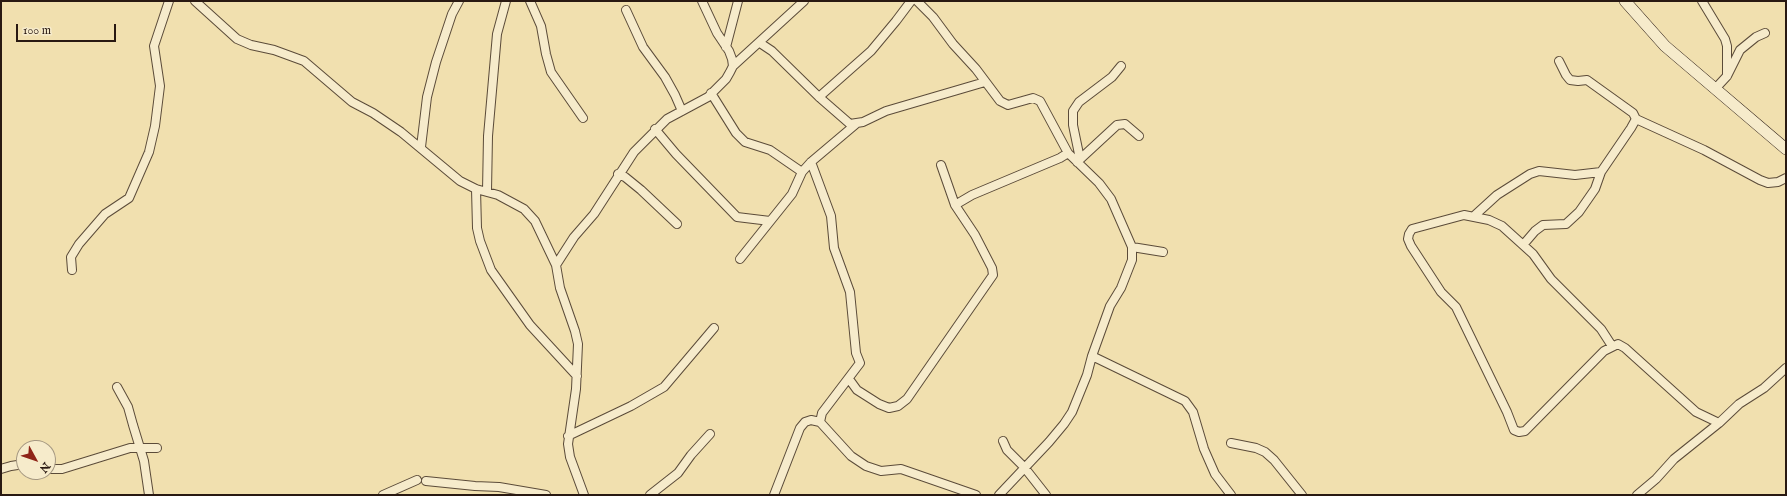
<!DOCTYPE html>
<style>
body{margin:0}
#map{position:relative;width:1787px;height:496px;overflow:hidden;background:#f1e0af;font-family:"IM FELL English",serif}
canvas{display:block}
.frame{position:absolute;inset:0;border:2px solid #291912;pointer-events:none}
.north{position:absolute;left:16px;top:440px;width:40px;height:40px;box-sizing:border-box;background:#f6ebcb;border:1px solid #a49781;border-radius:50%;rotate:130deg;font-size:11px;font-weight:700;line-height:16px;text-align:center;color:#291912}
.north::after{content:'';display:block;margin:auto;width:14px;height:18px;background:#8f2418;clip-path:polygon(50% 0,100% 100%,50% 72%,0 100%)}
.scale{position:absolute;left:16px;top:24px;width:100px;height:18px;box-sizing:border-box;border:2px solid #291912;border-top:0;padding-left:5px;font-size:12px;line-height:14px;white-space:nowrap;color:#291912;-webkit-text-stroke:3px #f6ebcb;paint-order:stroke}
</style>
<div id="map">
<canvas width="1787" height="496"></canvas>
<div class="frame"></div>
<div class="north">N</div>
<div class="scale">100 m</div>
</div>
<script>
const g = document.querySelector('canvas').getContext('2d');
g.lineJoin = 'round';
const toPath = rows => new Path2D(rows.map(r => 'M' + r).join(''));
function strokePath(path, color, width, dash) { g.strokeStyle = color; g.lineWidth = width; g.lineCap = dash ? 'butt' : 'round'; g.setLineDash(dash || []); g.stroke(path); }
const street = toPath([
 [195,1,237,39,251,45,274,50,304,61,352,102,373,113,401,132,460,181,476,189,498,195,524,209,535,221,556,265],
 [530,1,541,26,546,54,551,72,583,118],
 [917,1,933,17,953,44,976,69,1000,101,1008,105,1033,98,1040,101,1068,153,1099,183,1111,199,1132,247,1132,260,1121,288,1110,306,1092,356,1087,375,1072,412,1064,424,1049,442,999,495],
 [1702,1,1725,39,1727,46,1727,76],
 [626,10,643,47,665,77,675,95,682,111],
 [760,43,772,51,819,97,850,124,863,122,886,111,985,82],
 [726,47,738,1],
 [733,66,804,1],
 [1715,89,1727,76,1740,50,1756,37,1765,33],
 [711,93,736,133,745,142,770,150,802,172],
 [819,97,871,51,896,21,911,1],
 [1636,119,1704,150,1760,180,1768,183,1778,182,1786,178],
 [655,129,676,154,737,217,770,221],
 [421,147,427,97,436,62,452,14,459,1],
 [1080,159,1073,125,1073,111,1079,102,1112,77,1121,66],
 [811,162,831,216,834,248,850,292,856,353,860,363,822,413,820,422,851,456,866,466,881,471,901,469,976,495],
 [1077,162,1117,125,1125,124,1139,136],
 [618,174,625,177,641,190,677,224],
 [476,189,477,228,480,241,491,270,530,325,577,376],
 [487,191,488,136,497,34,506,1],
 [955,205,972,195,1060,158,1068,153],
 [1474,216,1497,195,1530,174,1539,171,1575,175,1601,172,1631,128,1636,119,1633,113,1587,80,1578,81,1570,80,1566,75,1559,61],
 [1523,245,1535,231,1543,225,1566,224,1579,212,1595,189,1601,172],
 [1132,247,1163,252],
 [740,259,792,194,802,172,811,162,856,124],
 [72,270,71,257,79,244,105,214,129,198,149,152,155,126,160,86,154,46,169,1],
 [1612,346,1601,329,1551,279,1533,254,1502,226,1489,220,1464,215,1412,229,1409,234,1408,239,1411,246,1441,292,1456,307,1507,412,1514,430,1519,432,1525,431,1604,351,1618,344,1625,348,1696,412,1719,423,1739,404,1764,388,1786,368],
 [1092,356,1185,401,1193,412,1204,449,1215,474,1231,495],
 [849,379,857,390,879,404,889,408,898,406,907,399,993,275,992,268,975,235,955,205,941,165],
 [117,387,128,407,133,425,144,461,149,495],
 [568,436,631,406,664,387,714,328],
 [1003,441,1007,450,1024,467,1046,495],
 [1231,443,1256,448,1265,452,1274,460,1302,495],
 [1,469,11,466,24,464],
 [48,469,62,469,130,448,157,448],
 [426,481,475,486,499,487,546,495],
 [383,495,417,480],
 [584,495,570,457,568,444,576,389,578,344,575,331,560,288,556,265,574,237,594,214,634,152,667,119,708,97,726,79,730,72,733,66,732,59,729,51,717,33,702,1],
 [650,495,678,473,691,455,710,434],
 [774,495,800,428,805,422,811,420,820,422],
 [1637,495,1656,479,1674,459,1719,423]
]);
const secondary = toPath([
 [1625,1,1665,46,1786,149]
]);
strokePath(street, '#5b4b39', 10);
strokePath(secondary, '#291912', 12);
strokePath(street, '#f6ebcb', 8);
strokePath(secondary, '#f6ebcb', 11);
</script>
